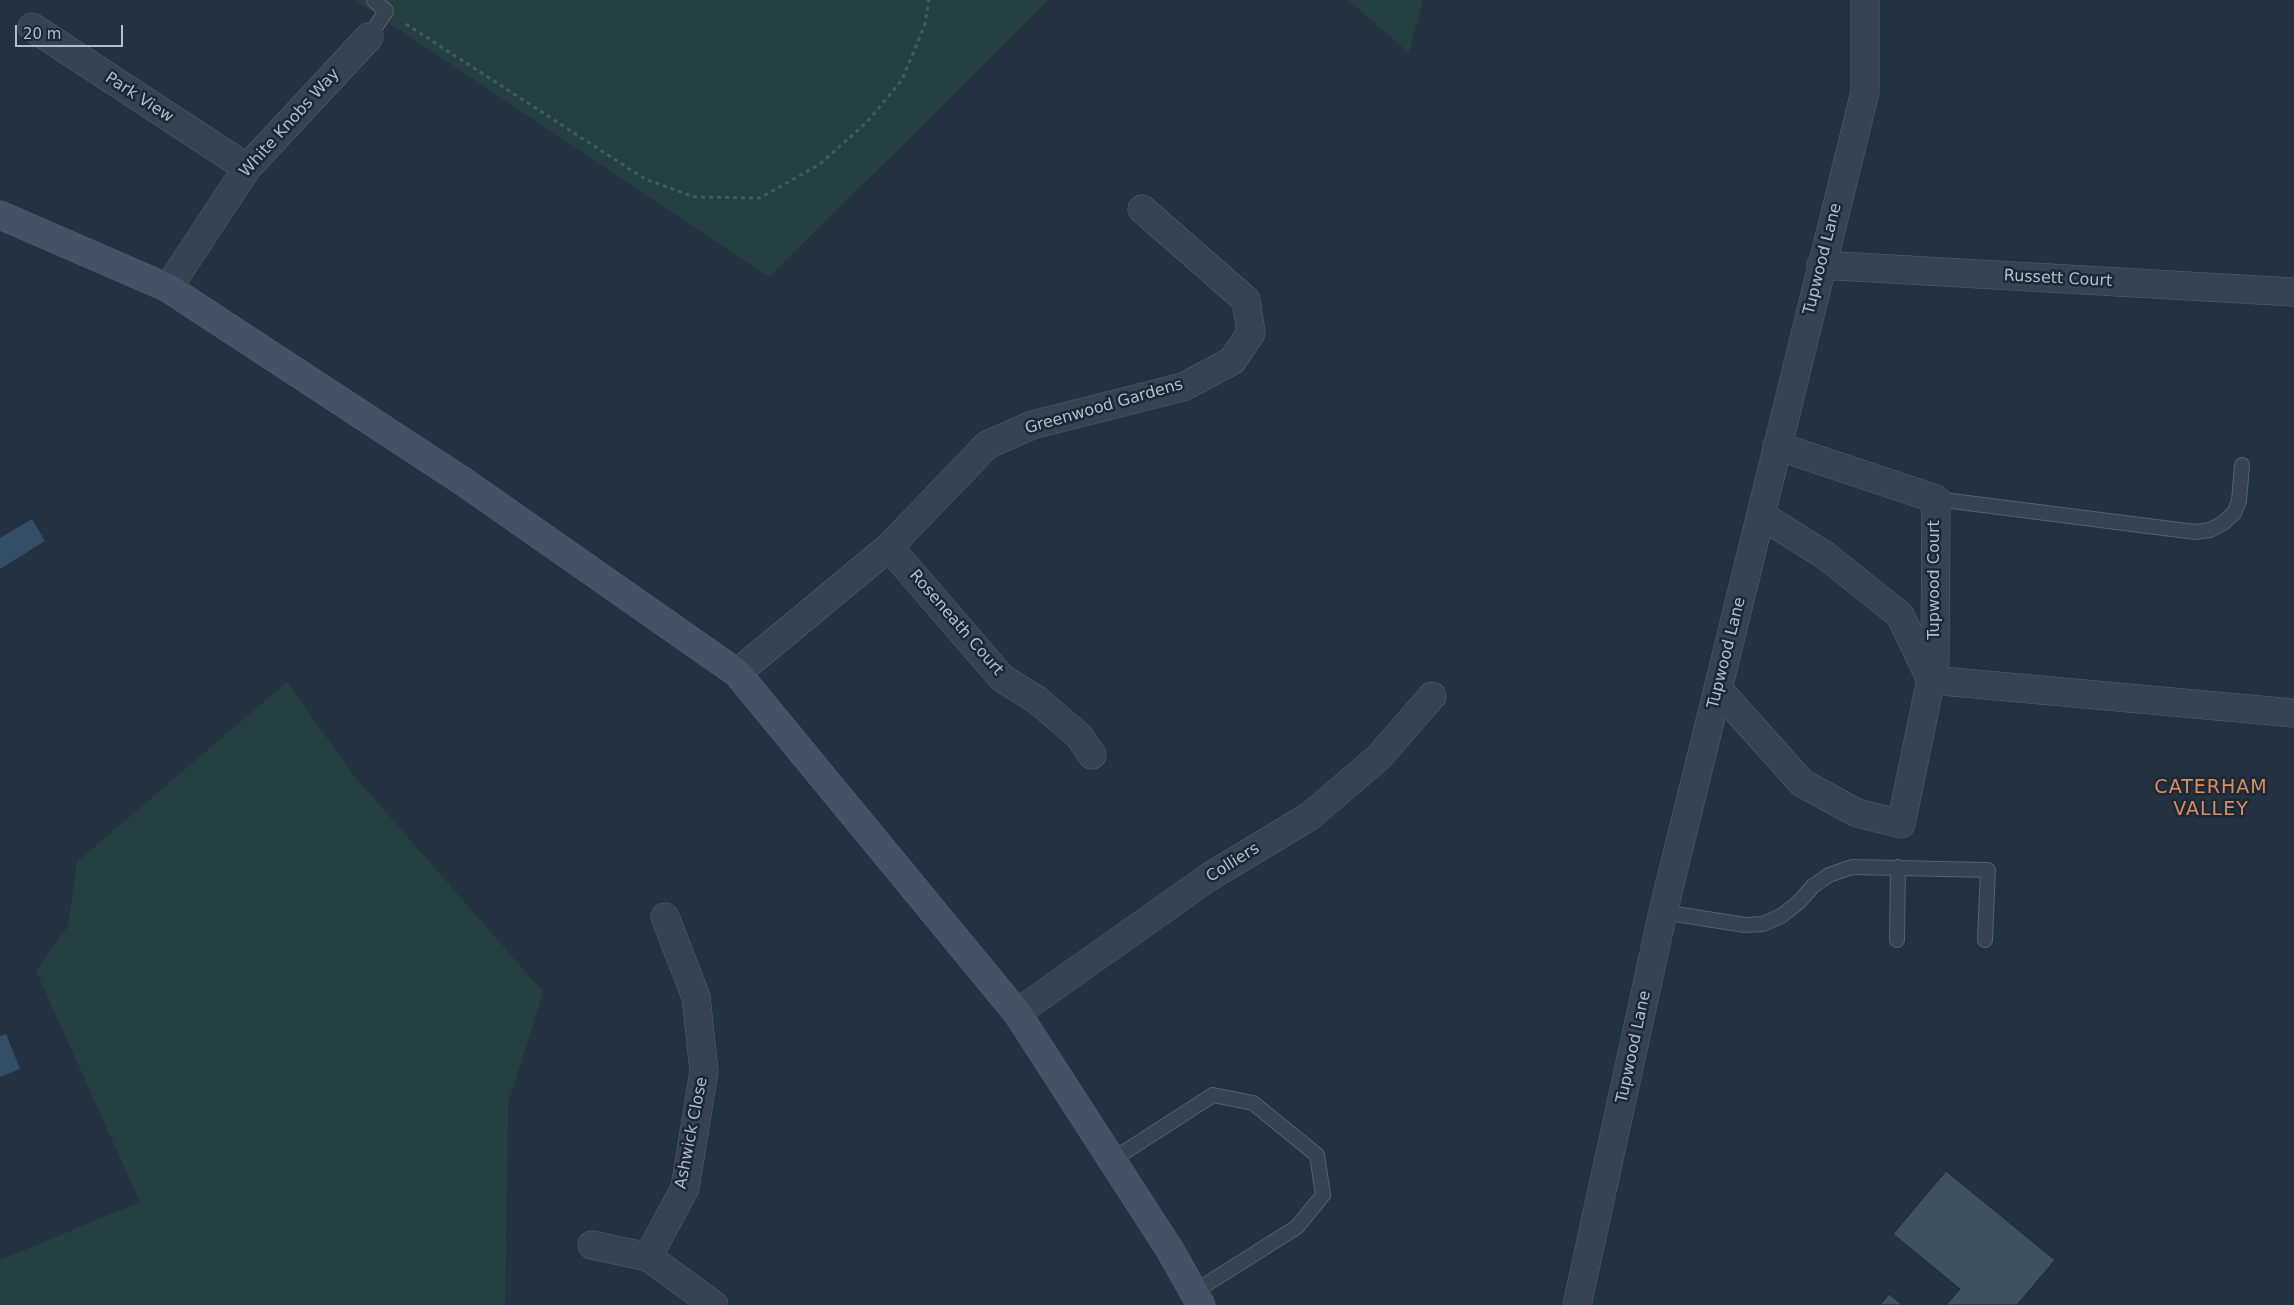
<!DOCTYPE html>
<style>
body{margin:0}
#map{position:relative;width:2294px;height:1305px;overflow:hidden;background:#233140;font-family:"DejaVu Sans",sans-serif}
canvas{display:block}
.scale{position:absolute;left:15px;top:25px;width:108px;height:22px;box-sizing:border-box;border:2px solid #b4becb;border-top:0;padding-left:6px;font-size:15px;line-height:18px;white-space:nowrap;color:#b4becb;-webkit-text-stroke:4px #1c2835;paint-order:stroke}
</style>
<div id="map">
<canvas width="2294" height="1305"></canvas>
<div class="scale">20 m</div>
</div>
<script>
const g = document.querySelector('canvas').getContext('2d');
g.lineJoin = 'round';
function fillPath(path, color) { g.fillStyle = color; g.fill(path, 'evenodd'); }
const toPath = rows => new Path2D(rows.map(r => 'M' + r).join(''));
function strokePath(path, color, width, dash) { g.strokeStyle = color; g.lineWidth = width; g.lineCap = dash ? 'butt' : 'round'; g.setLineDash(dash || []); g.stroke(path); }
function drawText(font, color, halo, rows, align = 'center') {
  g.font = font + ' "DejaVu Sans",sans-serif'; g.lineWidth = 5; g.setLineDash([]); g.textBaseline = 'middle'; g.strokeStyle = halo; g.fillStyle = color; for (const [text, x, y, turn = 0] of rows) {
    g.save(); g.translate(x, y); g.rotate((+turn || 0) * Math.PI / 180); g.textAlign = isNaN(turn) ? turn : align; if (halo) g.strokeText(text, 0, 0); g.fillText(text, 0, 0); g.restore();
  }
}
const green = toPath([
 [355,0,1049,0,769,277],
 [1348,0,1423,0,1409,53],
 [287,682,352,773,543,992,508,1104,505,1305,0,1305,0,1260,140,1202,36,971,68,926,77,862]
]);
const water = toPath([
 [32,519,45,541,0,569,0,538],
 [6,1034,20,1069,0,1077,0,1036]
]);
const building = toPath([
 [1946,1171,2055,1260,2017,1305,1946,1305,1960,1289,1893,1234,1946,1171],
 [1889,1294,1902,1305,1880,1305,1889,1294]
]);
const path = toPath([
 [406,24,645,179,695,197,760,198,820,164,867,122,902,80,925,24,929,0]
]);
const lane = toPath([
 [369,37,386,11,374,0],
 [1936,499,2195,532,2210,530,2223,523,2234,513,2239,501,2242,465],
 [1663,912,1745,925,1763,924,1781,916,1799,902,1813,886,1829,875,1852,867,1988,870,1985,940],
 [1897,940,1898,867],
 [1112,1160,1213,1095,1253,1103,1317,1155,1323,1195,1297,1227,1194,1292]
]);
const street = toPath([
 [32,27,247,168],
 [1821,265,2294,292],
 [168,288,247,168,369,37],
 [1761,515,1826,556,1900,615,1931,680,2294,713],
 [889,547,1002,678,1037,700,1079,736,1092,755],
 [737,673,889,547,987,445,1032,425,1183,387,1232,361,1251,333,1246,300,1142,209],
 [1718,689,1802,783,1857,813,1901,824,1935,660,1936,499,1777,446],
 [1017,1013,1209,877,1310,816,1379,757,1432,696],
 [592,1245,648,1257,714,1305],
 [648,1257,685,1188,704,1071,696,997,665,917],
 [1577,1305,1663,912,1865,92,1865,0]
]);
const secondary = toPath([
 [0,215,168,288,464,482,737,673,1017,1013,1170,1250,1201,1305]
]);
const streetNames = [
 ["Park View",139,98,33],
 ["White Knobs Way",290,123,-48],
 ["Tupwood Lane",1823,259,-76],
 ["Russett Court",2058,279,3],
 ["Greenwood Gardens",1104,407,-16],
 ["Tupwood Court",1935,580,-90],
 ["Roseneath Court",956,623,49],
 ["Tupwood Lane",1727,653,-76],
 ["Colliers",1233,863,-32],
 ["Tupwood Lane",1634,1047,-78],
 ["Ashwick Close",692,1133,-79]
];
const quarterNames = [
 ["CATERHAM",2211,788],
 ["VALLEY",2211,810]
];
fillPath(green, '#254041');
fillPath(water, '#354e68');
fillPath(building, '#3f505f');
strokePath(building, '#1e2a37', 1);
strokePath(lane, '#55616e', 16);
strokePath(street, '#55616e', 29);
strokePath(secondary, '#55616e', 29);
strokePath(path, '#435d5e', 3, [4, 4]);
strokePath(lane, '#374350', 14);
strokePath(street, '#374350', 28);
strokePath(secondary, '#455263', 28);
drawText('16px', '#b4becb', '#1c2835', streetNames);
g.letterSpacing = '1px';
drawText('19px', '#dc8c5e', '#1c2835', quarterNames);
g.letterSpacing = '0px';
</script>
